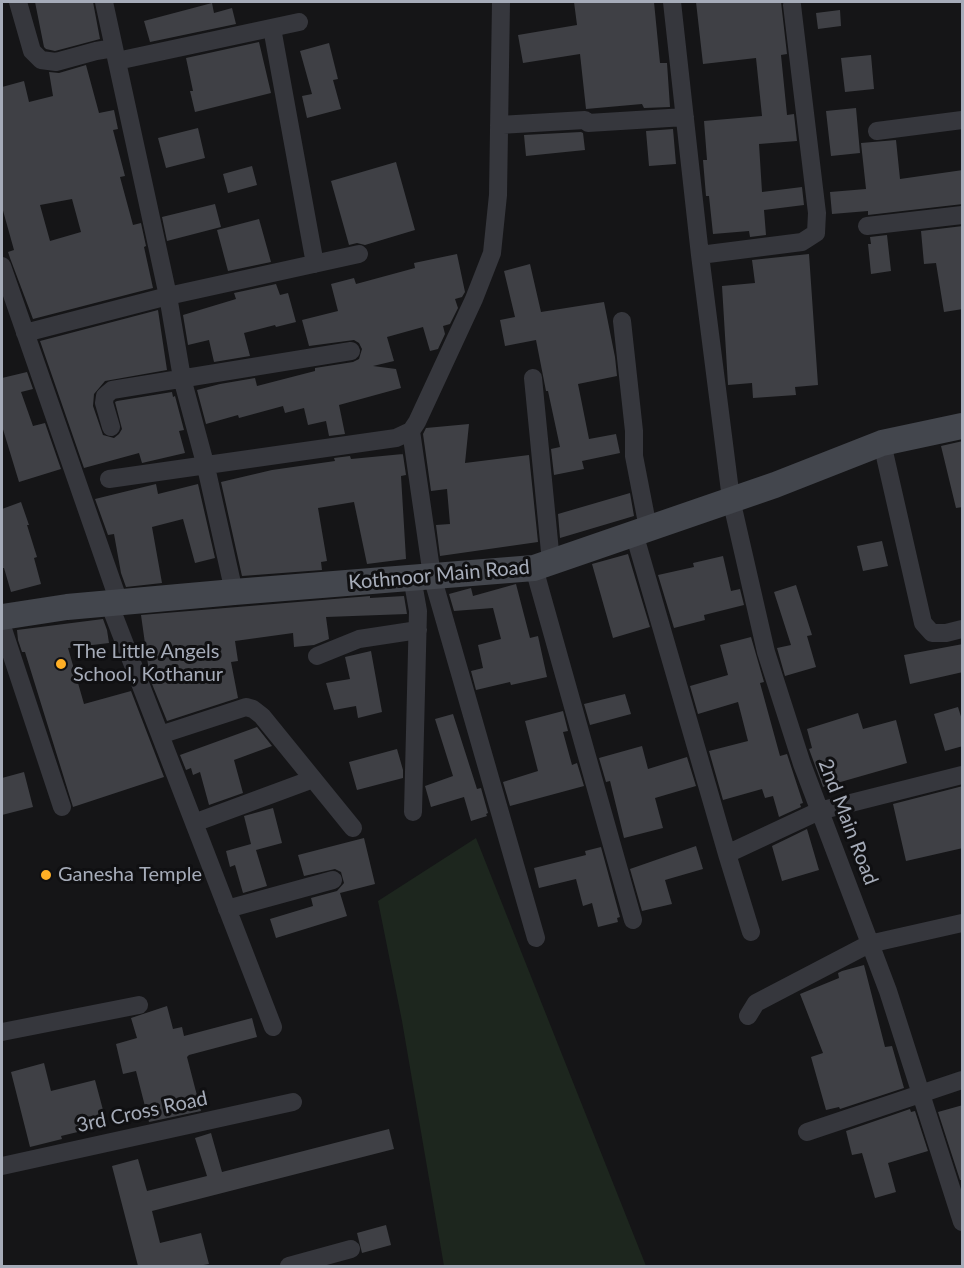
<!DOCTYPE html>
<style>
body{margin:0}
#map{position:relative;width:964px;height:1268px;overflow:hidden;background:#151517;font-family:Lato,sans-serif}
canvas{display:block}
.frame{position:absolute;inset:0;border:3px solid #a6acb9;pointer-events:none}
</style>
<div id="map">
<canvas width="964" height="1268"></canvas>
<div class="frame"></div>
</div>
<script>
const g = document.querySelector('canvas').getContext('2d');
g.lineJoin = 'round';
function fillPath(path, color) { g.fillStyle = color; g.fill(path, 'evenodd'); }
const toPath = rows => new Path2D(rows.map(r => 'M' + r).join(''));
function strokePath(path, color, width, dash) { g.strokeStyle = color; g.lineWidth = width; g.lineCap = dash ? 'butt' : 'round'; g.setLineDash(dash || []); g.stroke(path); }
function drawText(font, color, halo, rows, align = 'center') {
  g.font = font + ' Lato,sans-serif'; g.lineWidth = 6; g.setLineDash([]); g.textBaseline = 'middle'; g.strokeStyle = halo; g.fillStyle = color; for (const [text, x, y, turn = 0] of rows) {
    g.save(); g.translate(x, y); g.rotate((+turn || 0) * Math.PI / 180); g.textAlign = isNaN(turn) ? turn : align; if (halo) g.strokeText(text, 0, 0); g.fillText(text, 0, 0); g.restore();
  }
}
const green = toPath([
 [476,838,646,1266,444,1266,402,1021,378,901]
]);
const building = toPath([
 [35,2,93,2,100,39,55,51,46,49,44,47],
 [574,2,654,2,660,63,667,63,670,107,644,108,642,104,586,109,580,54,523,63,518,35,577,25],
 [696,2,781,2,787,54,781,55,787,115,794,114,797,141,759,144,762,192,802,187,804,205,764,210,766,235,750,237,749,231,713,234,709,196,706,196,703,160,707,160,704,121,762,116,756,58,703,64],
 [212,3,214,13,232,8,236,24,150,42,144,21],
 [840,10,841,26,818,29,816,13],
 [259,42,271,93,195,112,190,91,193,91,186,58],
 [329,43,338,79,333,80,341,109,307,118,302,96,312,94,300,51],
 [871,55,874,89,845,92,841,58],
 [86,65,99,113,114,110,118,129,113,130,125,176,120,177,133,225,141,223,146,246,144,247,153,288,33,319,10,258,8,252,14,250,2,207,2,87,24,81,29,102,53,96,49,72,59,73],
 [72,199,81,232,50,241,40,205],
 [856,108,860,153,831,156,826,111],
 [198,128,205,158,166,168,158,138],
 [673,129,676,164,649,166,646,131],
 [581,132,583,133,585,150,526,156,524,135],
 [896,140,900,179,963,170,963,204,868,215,868,211,832,214,830,192,866,189,861,143],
 [396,162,415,230,365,245,357,243,349,245,331,181],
 [252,166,257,185,228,193,223,174],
 [215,204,221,227,167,241,162,217],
 [259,219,271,262,228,271,217,230],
 [963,226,963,309,944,312,936,263,924,264,921,231],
 [887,235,891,271,871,274,868,244,871,244,870,237],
 [457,254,465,292,462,297,455,299,458,308,450,324,443,326,445,334,438,349,430,351,423,327,387,337,394,361,373,366,396,369,401,388,339,405,345,434,329,436,326,421,308,425,304,408,285,413,283,406,239,418,238,415,206,424,197,390,220,384,255,378,257,386,315,371,315,368,353,362,359,359,362,349,359,343,354,340,309,346,302,320,338,311,331,284,354,278,356,284,415,268,414,263],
 [809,254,818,385,795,387,796,395,753,398,752,383,728,385,722,286,755,283,752,260],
 [530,264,541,312,604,302,615,357,617,376,578,384,589,439,616,434,620,453,582,461,584,469,554,475,551,449,560,447,548,391,546,391,536,340,505,346,500,320,515,317,504,271],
 [276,284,280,295,288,293,296,322,276,327,275,325,244,333,250,356,214,362,209,340,188,345,183,315,236,299,234,293],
 [158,310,167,370,105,381,94,394,93,406,103,435,114,438,119,434,122,429,115,402,117,401,172,392,173,397,175,396,184,430,179,431,185,453,142,463,139,453,84,468,40,341],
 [27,372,33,389,21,392,33,426,45,423,61,469,19,482,2,426,2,378],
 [469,424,465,463,529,455,538,542,440,556,436,525,450,524,447,489,431,491,423,434,426,428],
 [963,441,963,507,956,508,941,446],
 [402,448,406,475,401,476,406,559,367,564,354,502,318,508,327,561,321,562,322,570,242,576,221,482,272,470,335,461,334,458,350,456,351,459,403,454],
 [156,484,158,494,198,484,215,558,195,563,183,519,152,527,162,583,126,587,121,573,114,534,108,535,95,499],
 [630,493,634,516,560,538,558,514],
 [21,502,29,525,27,525,37,557,34,558,41,584,11,592,4,568,2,568,2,509],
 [882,541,888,566,863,571,857,546],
 [628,554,650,627,613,638,592,564],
 [723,556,731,591,740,589,744,605,704,615,705,620,674,628,658,575,694,567,693,563],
 [516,584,530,638,538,636,547,677,511,685,510,682,476,690,471,671,483,668,478,645,501,639,493,608,454,611,449,594,471,588,473,596],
 [796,585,812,635,807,636,816,667,785,676,777,648,791,645,774,592],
 [370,596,370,598,404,596,407,614,326,617,329,639,314,645,294,647,293,633,235,641,238,661,231,662,238,698,167,721,150,679,141,615],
 [103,619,107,630,109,643,68,648,84,704,131,691,164,777,73,807,25,652,22,652,18,640,17,630],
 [751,637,764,682,760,683,780,756,787,754,803,803,800,804,801,807,779,817,773,796,765,798,762,789,723,800,709,751,748,741,738,702,698,714,690,686,728,675,720,645],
 [963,644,963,672,910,684,904,655],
 [371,651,382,712,358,718,356,706,334,710,326,683,350,679,345,657],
 [625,694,631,714,590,725,584,704],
 [958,707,963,723,963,746,945,751,934,714],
 [563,711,568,731,563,732,572,765,577,763,584,786,510,806,503,782,538,771,525,721],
 [858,713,863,729,896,720,907,763,823,787,809,749,812,748,807,729],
 [453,714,477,789,481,788,488,813,486,814,487,816,471,821,464,797,431,807,425,786,453,776,435,719],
 [257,727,272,746,234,760,243,793,209,805,200,772,193,775,191,768,186,770,180,755],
 [642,746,648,769,687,757,696,786,655,798,663,828,624,838,610,781,606,782,599,758],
 [397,749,403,770,403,778,357,790,349,762],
 [24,772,33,807,2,815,2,778],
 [963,786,963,848,906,861,893,804],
 [273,808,282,843,256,850,267,886,243,893,235,865,230,867,226,851,251,844,244,816],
 [807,829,819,870,782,881,772,846],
 [364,838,375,884,340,893,347,916,276,938,270,919,313,906,311,898,337,891,344,883,341,872,335,869,304,876,298,855],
 [696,846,703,869,665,880,672,904,642,911,630,869],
 [601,847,620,917,617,918,618,922,598,927,592,903,583,906,576,879,539,888,534,868,586,855,585,851],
 [864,965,885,1047,892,1046,904,1088,840,1109,839,1107,826,1110,811,1057,823,1053,800,994,839,978,838,973,842,971],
 [167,1006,173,1029,182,1027,184,1036,252,1018,257,1037,189,1055,187,1057,201,1111,149,1122,136,1071,123,1074,116,1044,137,1038,131,1018],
 [44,1063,51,1091,95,1080,107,1125,61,1136,62,1139,30,1147,11,1072],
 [963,1105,963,1180,960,1180,938,1112],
 [910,1109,911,1112,915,1111,928,1151,888,1163,896,1192,875,1198,862,1153,852,1155,846,1131],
 [389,1129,394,1149,152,1211,160,1243,201,1233,209,1264,198,1266,138,1266,112,1166,138,1159,147,1191,207,1176,195,1138,211,1133,222,1172],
 [386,1225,391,1245,362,1253,357,1233]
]);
const street = toPath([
 [18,2,32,51,41,60,56,62,96,51,114,48],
 [104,2,168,296,182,378,206,467,234,592],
 [672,2,700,255,731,499,766,652,802,764,888,991,962,1222],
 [272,28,315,264],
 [117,61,299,22],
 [499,125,585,120,588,123,685,117],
 [877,131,962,120],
 [867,226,962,215],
 [700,255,802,242,816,233,817,213,792,5],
 [2,266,119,602],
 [622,321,634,431,634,456,648,528],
 [25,333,168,296,359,254],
 [533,378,551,562],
 [111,427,104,403,105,396,112,390,351,351],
 [411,431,432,576,536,938],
 [882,443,923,623,932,633,946,633,962,629],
 [109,479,396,438,411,431,417,422,474,299,492,253,498,195,501,2],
 [634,533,727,854,819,811,962,775],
 [534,568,633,920],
 [412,577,418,611,413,812],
 [109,603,273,1027],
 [2,626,62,807],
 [317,656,359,639,418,630],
 [160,735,246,707,253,709,262,716,353,828],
 [194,823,313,779],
 [727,854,751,932],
 [227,909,333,880],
 [748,1016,756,1003,869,944,962,923],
 [2,1032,139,1005],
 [807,1132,962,1080],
 [2,1166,293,1102],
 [289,1266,351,1249]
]);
const secondary = toPath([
 [2,617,67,607,234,592,534,568,775,485,882,443,962,426]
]);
const markers = [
 [61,664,6,"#ffaf25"],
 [46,875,6,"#ffaf25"]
];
const streetNames = [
 ["Kothnoor Main Road",439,575,-5],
 ["2nd Main Road",848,822,69],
 ["3rd Cross Road",142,1112,-12]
];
const poiNames = [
 ["The Little Angels",73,652],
 ["School, Kothanur",73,675],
 ["Ganesha Temple",58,875]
];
fillPath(green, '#1d261e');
fillPath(building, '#3f4045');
strokePath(street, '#36373d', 18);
strokePath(secondary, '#43464d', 26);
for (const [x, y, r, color] of markers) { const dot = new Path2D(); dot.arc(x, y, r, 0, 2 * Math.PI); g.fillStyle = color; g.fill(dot); strokePath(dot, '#101012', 2); }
drawText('20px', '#a6acb9', '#101012', streetNames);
drawText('20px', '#a6acb9', '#101012', poiNames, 'left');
</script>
